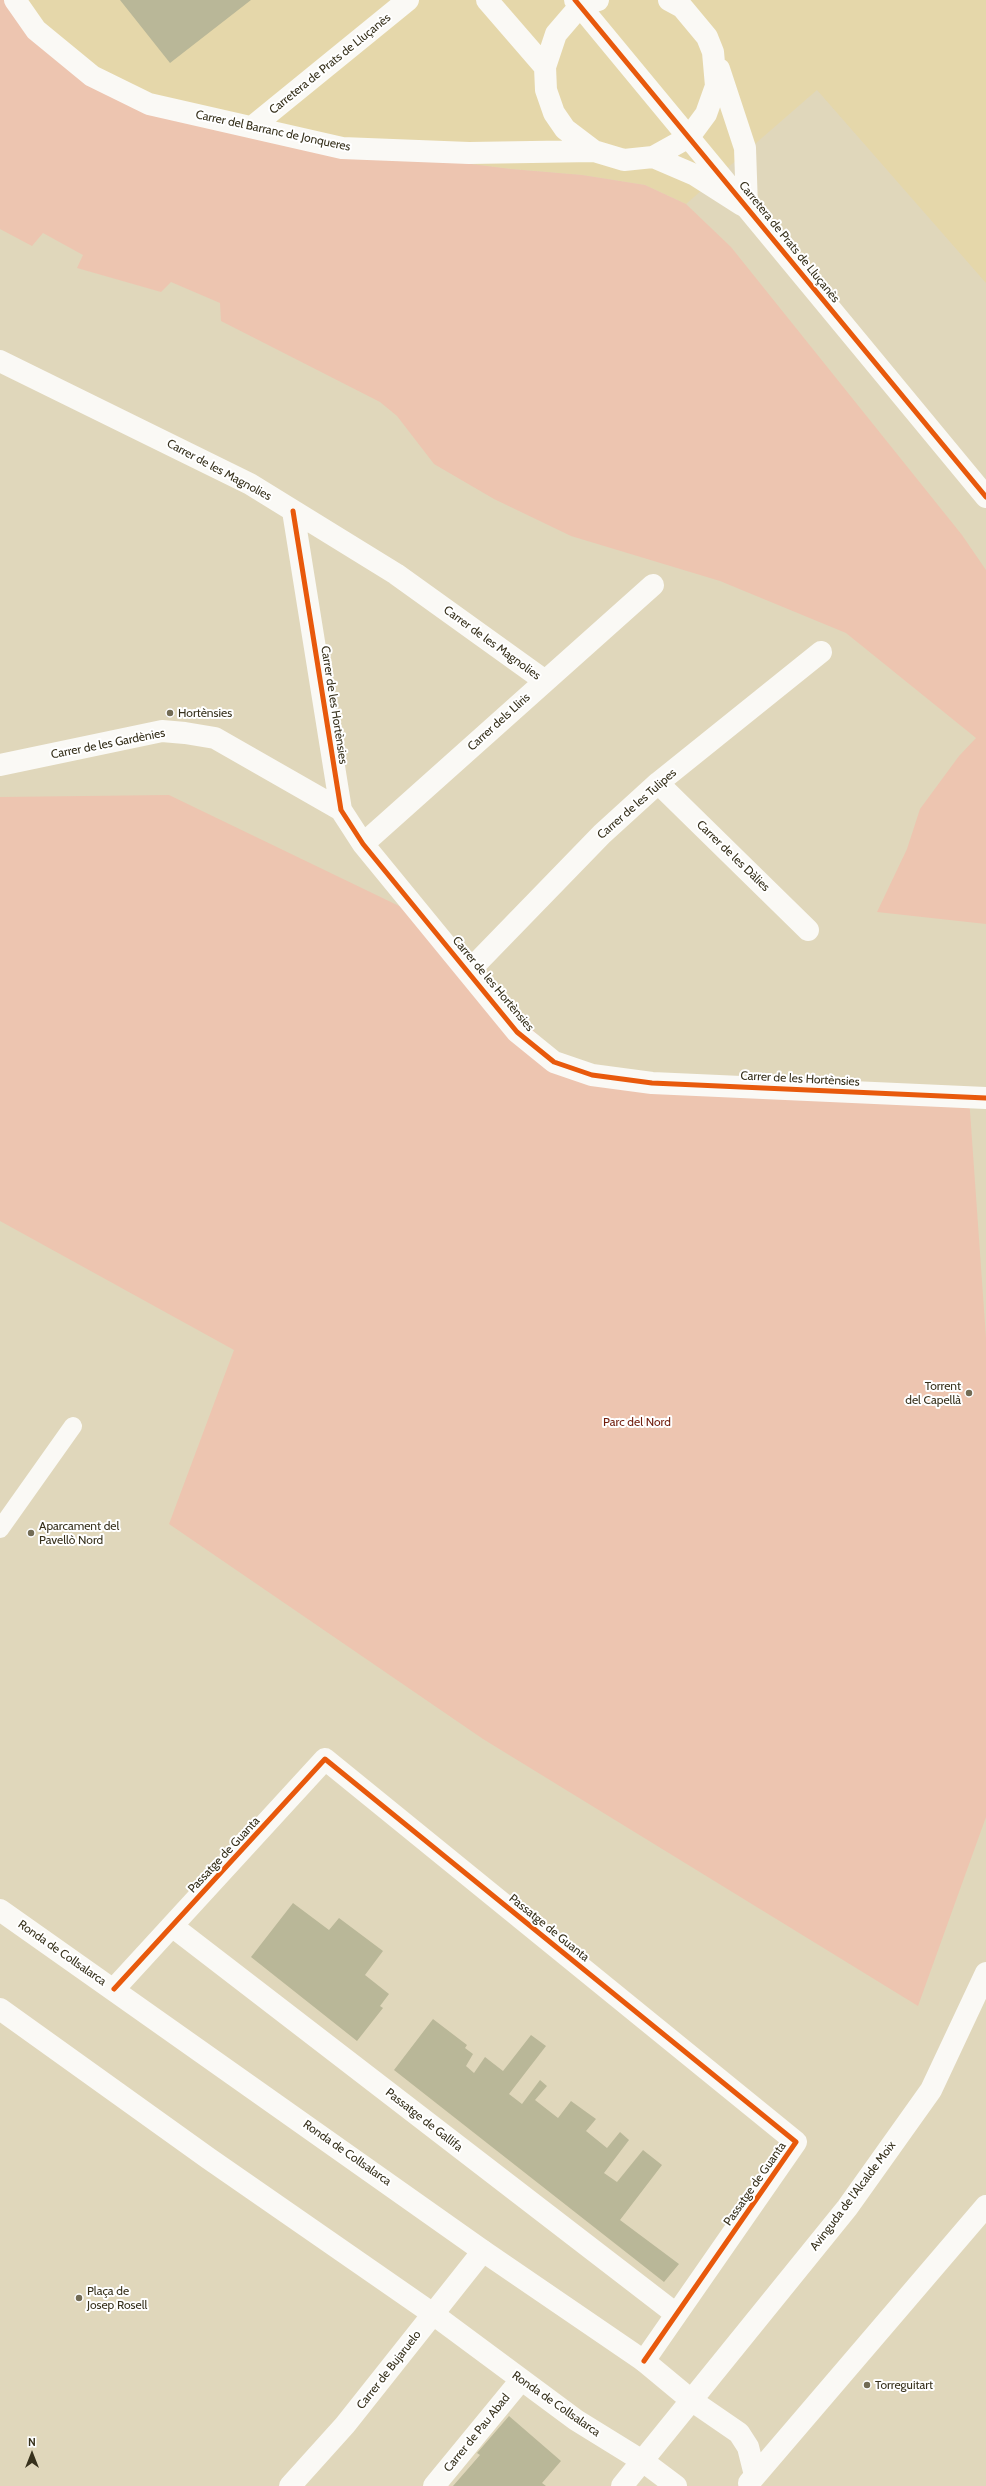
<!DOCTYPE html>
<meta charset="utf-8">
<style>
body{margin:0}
#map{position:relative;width:986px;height:2486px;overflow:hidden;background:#e0d7bb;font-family:Cabin,sans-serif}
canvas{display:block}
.north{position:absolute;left:12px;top:2434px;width:40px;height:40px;-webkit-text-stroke:3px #fff;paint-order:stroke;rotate:0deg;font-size:11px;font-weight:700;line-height:16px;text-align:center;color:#37311c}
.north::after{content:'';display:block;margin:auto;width:14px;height:18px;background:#37311c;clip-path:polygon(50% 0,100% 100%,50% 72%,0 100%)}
</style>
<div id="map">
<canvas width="986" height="2486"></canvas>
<div class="north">N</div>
</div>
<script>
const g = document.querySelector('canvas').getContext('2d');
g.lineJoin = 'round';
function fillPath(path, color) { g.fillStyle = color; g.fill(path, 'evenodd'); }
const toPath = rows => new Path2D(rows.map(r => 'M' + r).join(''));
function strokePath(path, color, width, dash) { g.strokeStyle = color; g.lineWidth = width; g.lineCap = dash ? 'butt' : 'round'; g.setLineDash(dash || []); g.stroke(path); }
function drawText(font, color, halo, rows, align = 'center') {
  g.font = font + ' Cabin,sans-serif'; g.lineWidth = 4; g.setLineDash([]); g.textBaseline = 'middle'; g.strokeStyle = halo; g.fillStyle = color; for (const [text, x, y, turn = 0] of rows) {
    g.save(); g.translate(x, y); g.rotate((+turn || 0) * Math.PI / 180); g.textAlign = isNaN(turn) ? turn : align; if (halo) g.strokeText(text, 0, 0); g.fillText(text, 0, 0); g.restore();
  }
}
const built = toPath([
 [15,0,986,0,986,283,817,90,686,204,645,185,582,175,511,169,342,148,252,127,92,76]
]);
const green = toPath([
 [0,0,15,0,36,30,149,104,342,148,511,169,582,175,645,185,686,204,731,247,962,535,986,570,986,924,877,912,907,849,920,809,959,756,976,738,846,633,720,581,571,536,494,499,434,464,397,416,380,402,221,321,220,303,171,282,161,292,77,268,83,255,43,233,32,246,0,229],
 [169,795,424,918,569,1067,969,1097,986,1338,986,1817,918,2006,483,1739,169,1524,234,1350,0,1221,0,797]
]);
const building = toPath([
 [120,0,251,0,170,63],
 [293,1903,329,1930,339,1918,383,1951,365,1975,389,1994,380,2006,383,2008,357,2041,251,1957],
 [433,2019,467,2045,465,2048,473,2054,466,2066,474,2073,485,2057,503,2071,531,2035,546,2046,509,2094,522,2104,540,2080,547,2086,535,2100,558,2118,571,2101,596,2119,586,2131,607,2148,620,2132,629,2140,604,2173,617,2182,643,2150,662,2165,620,2220,679,2264,664,2282,394,2070],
 [509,2416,561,2461,542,2483,546,2486,453,2486,480,2455,477,2453]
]);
const lane = toPath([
 [0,1529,73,1426]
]);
const street = toPath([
 [15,0,36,30,92,76,149,104,342,148,469,153,594,151],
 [487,0,545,67],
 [598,0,580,6,556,34,545,67,546,90,554,113,565,129,594,151,624,160,653,157,689,137,706,114,716,86,713,52,707,37,682,7,669,0],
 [719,69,745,148,747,207],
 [252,127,408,0],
 [653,157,695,175,742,205],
 [0,361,250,484,396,574,545,681],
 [293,511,341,810,363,844,517,1032,554,1062,592,1075,652,1083,986,1098],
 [0,765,162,731,185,733,215,738,341,810],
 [658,783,808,930],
 [363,844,653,585],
 [468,972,602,834,658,783,821,652],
 [172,1926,676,2314],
 [114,1989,325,1759,796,2142,644,2361],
 [290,2486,345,2425,483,2251],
 [434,2486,521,2380]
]);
const secondary = toPath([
 [575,0,986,497],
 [0,1910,483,2251,644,2361,691,2400,739,2433,748,2447,755,2475],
 [0,2009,208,2158,433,2314,576,2420,644,2462,676,2486],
 [749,2483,986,2206],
 [622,2486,847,2208,931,2090,986,1973]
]);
const cycleway = toPath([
 [575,0,986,497],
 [293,511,341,810,363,844,517,1032,554,1062,592,1075,652,1083,986,1098],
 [114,1989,325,1759,796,2142,644,2361]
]);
const markers = [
 [170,713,4,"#726b54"],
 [969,1393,4,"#726b54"],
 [31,1533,4,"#726b54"],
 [79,2298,4,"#726b54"],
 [867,2385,4,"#726b54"]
];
const streetNames = [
 ["Carretera de Prats de Lluçanès",330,64,-39],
 ["Carrer del Barranc de Jonqueres",273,131,12],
 ["Carretera de Prats de Lluçanès",789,242,51],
 ["Carrer de les Magnolies",219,470,28],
 ["Carrer de les Magnolies",492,643,36],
 ["Carrer de les Hortènsies",334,705,81],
 ["Carrer dels Lliris",499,722,-42],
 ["Carrer de les Gardènies",108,744,-11],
 ["Carrer de les Tulipes",637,804,-41],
 ["Carrer de les Dàlies",733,856,44],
 ["Carrer de les Hortènsies",493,984,50],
 ["Carrer de les Hortènsies",800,1079,3],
 ["Passatge de Guanta",224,1855,-47],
 ["Passatge de Guanta",549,1928,39],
 ["Ronda de Collsalarca",62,1953,35],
 ["Passatge de Gallifa",424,2120,38],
 ["Ronda de Collsalarca",347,2153,35],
 ["Passatge de Guanta",755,2184,-55],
 ["Avinguda de l'Alcalde Moix",853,2196,-53],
 ["Carrer de Bujaruelo",389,2370,-52],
 ["Ronda de Collsalarca",556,2404,35],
 ["Carrer de Pau Abad",477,2433,-51]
];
const poiNames = [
 ["Hortènsies",178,713],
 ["Torrent",961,1386,"right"],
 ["del Capellà",961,1400,"right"],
 ["Aparcament del",39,1526],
 ["Pavellò Nord",39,1540],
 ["Plaça de",87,2291],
 ["Josep Rosell",87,2305],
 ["Torreguitart",875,2385]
];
const parkNames = [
 ["Parc del Nord",637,1422]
];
fillPath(built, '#e5d7aa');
fillPath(green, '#edc5b0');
fillPath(building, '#b9b798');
strokePath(lane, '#faf9f5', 18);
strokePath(street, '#faf9f5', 22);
strokePath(secondary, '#faf9f5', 22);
strokePath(cycleway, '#e8590c', 5);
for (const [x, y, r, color] of markers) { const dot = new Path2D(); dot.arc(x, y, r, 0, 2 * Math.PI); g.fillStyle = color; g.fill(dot); strokePath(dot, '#fff', 1.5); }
drawText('12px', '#37311c', '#fff', streetNames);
drawText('12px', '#37311c', '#fff', poiNames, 'left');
drawText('12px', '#701d0c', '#fff', parkNames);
</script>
